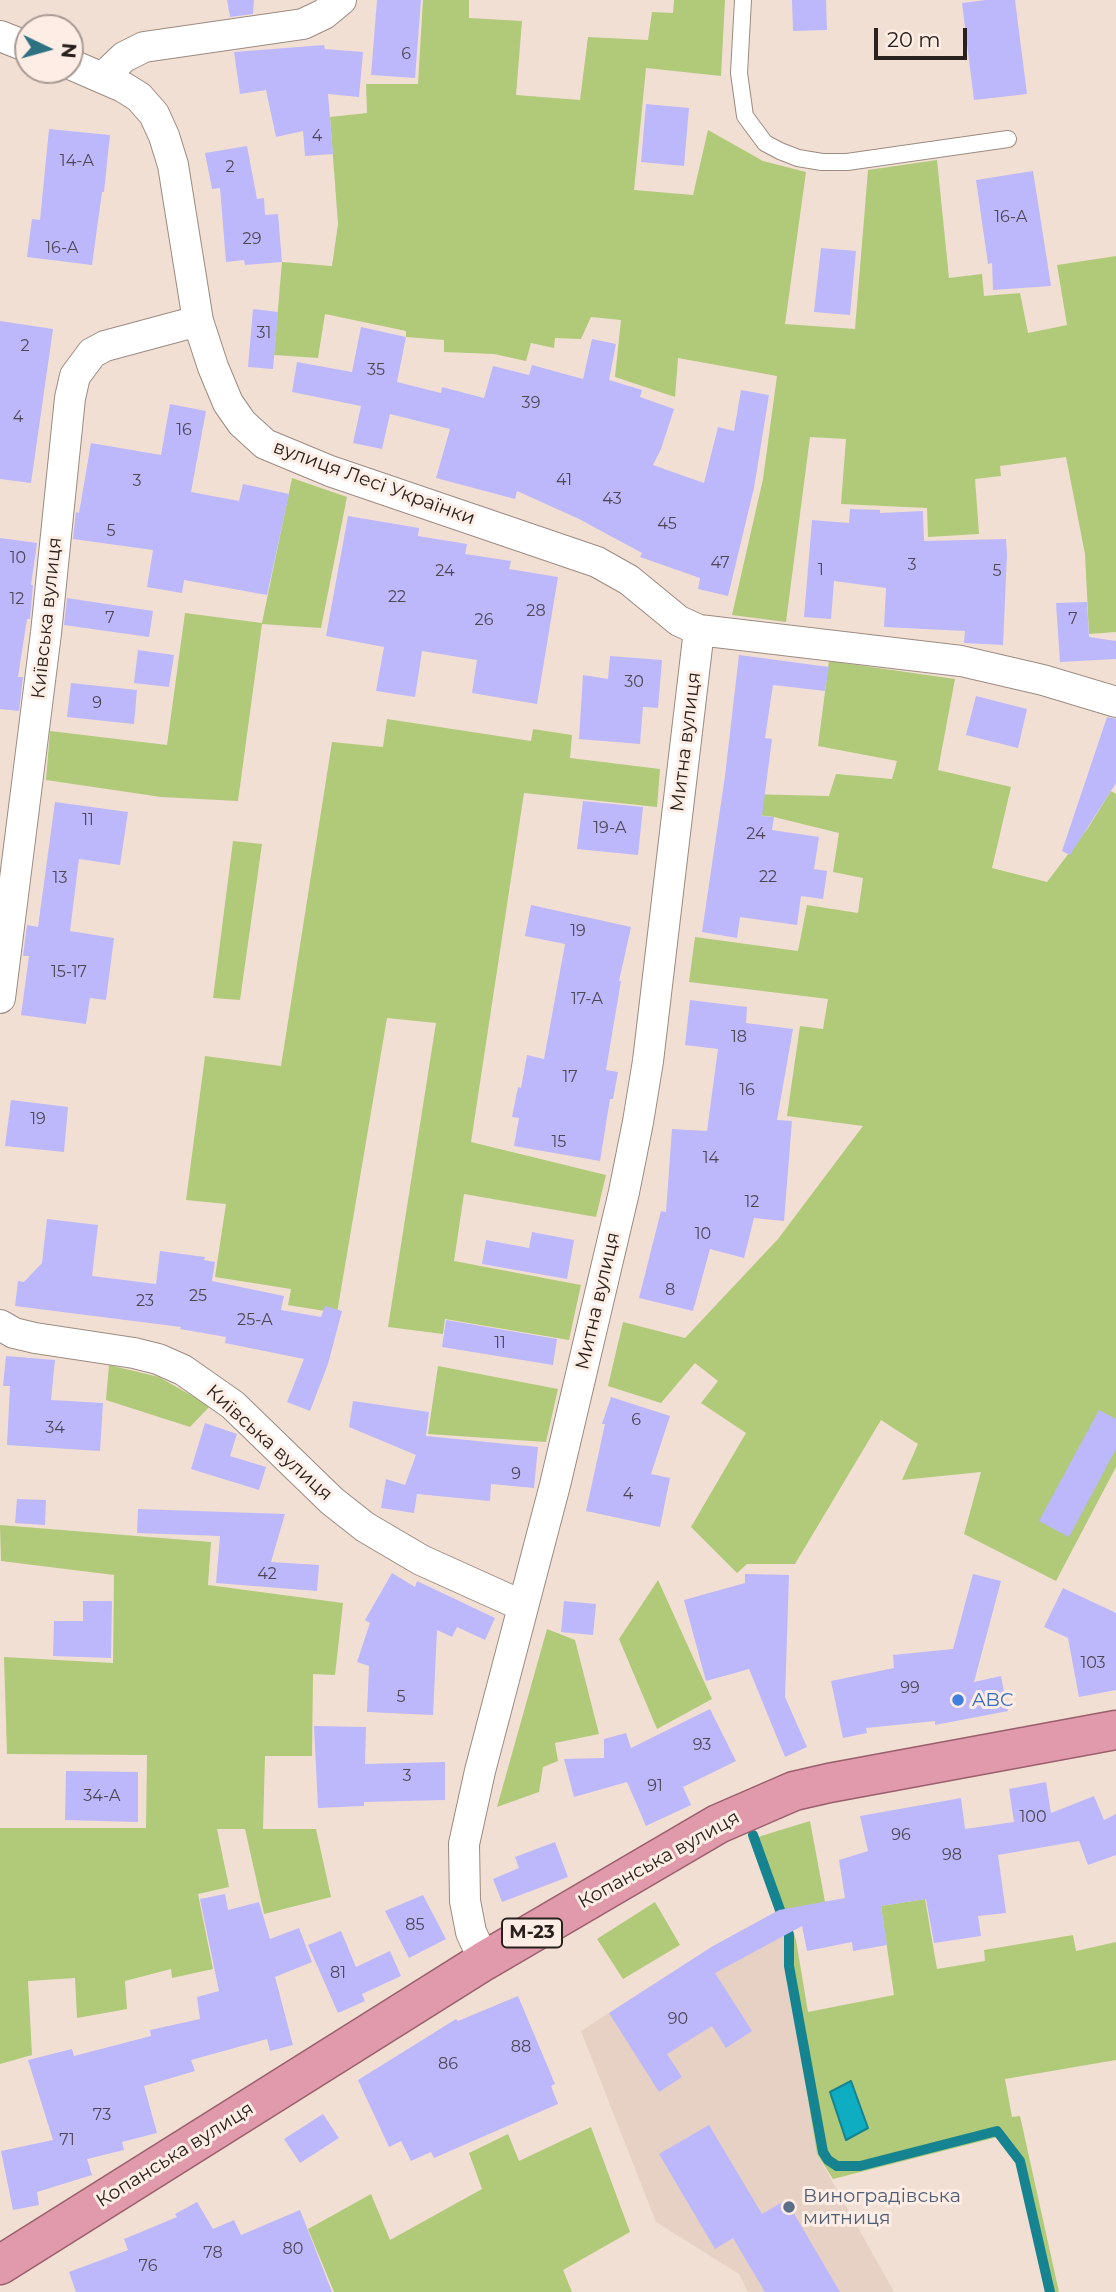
<!DOCTYPE html>
<meta charset="utf-8">
<style>
body{margin:0}
#map{position:relative;width:1116px;height:2292px;overflow:hidden;background:#f2dfd4;font-family:Montserrat,sans-serif}
canvas{display:block}
.north{position:absolute;left:14px;top:14px;width:70px;height:70px;box-sizing:border-box;background:#fdede4;border:2px solid #a89b94;border-radius:50%;rotate:95deg;font-size:19px;font-weight:700;line-height:28px;text-align:center;color:#28211d}
.north::after{content:'';display:block;margin:auto;width:24px;height:32px;background:#2d7280;clip-path:polygon(50% 0,100% 100%,50% 72%,0 100%)}
.scale{position:absolute;left:874px;top:28px;width:93px;height:32px;box-sizing:border-box;border:4px solid #28211d;border-top:0;padding-left:9px;font-size:21px;line-height:24px;white-space:nowrap;color:#28211d;-webkit-text-stroke:5px #fdede4;paint-order:stroke}
</style>
<div id="map">
<canvas width="1116" height="2292"></canvas>
<div class="north">N</div>
<div class="scale">20 m</div>
</div>
<script>
const g = document.querySelector('canvas').getContext('2d');
g.lineJoin = 'round';
function fillPath(path, color) { g.fillStyle = color; g.fill(path, 'evenodd'); }
const toPath = rows => new Path2D(rows.map(r => 'M' + r).join(''));
function strokePath(path, color, width, dash) { g.strokeStyle = color; g.lineWidth = width; g.lineCap = dash ? 'butt' : 'round'; g.setLineDash(dash || []); g.stroke(path); }
function drawText(font, color, halo, rows, align = 'center') {
  g.font = font + ' Montserrat,sans-serif'; g.lineWidth = 6; g.setLineDash([]); g.textBaseline = 'middle'; g.strokeStyle = halo; g.fillStyle = color; for (const [text, x, y, turn = 0] of rows) {
    g.save(); g.translate(x, y); g.rotate((+turn || 0) * Math.PI / 180); g.textAlign = isNaN(turn) ? turn : align; if (halo) g.strokeText(text, 0, 0); g.fillText(text, 0, 0); g.restore();
  }
}
const commercial = toPath([
 [778,1911,788,1936,786,1966,817,2154,894,2292,748,2292,739,2274,656,2222,581,2031,702,1953]
]);
const green = toPath([
 [423,0,469,0,469,18,522,21,516,95,580,100,588,37,648,40,652,12,673,13,674,0,725,0,721,76,646,68,634,190,693,195,708,130,763,161,806,172,785,324,855,329,868,170,937,160,949,278,982,274,984,296,1020,293,1028,333,1067,325,1057,265,1116,256,1116,632,1089,634,1085,554,1066,457,1000,466,1001,476,975,479,979,534,928,537,927,508,841,504,846,439,810,437,786,622,732,615,763,479,777,376,678,358,675,397,615,377,621,320,591,317,581,339,555,338,554,348,531,343,526,361,494,354,444,352,444,340,406,337,406,331,325,314,318,358,274,355,282,262,332,266,338,224,330,117,367,113,366,84,418,84],
 [292,478,347,497,321,628,262,624,238,801,161,797,46,780,50,731,167,745,185,613,262,623],
 [829,661,955,679,938,770,1011,787,992,868,1047,882,1088,828,1111,791,1116,794,1116,1467,1056,1581,964,1534,981,1472,902,1480,918,1444,881,1420,795,1564,747,1564,737,1573,691,1527,746,1433,701,1403,718,1381,695,1363,661,1403,608,1386,623,1322,685,1338,778,1239,863,1126,787,1116,800,1026,823,1029,828,999,689,982,695,937,798,951,807,905,858,913,863,878,833,872,839,833,774,817,742,813,746,794,829,796,836,774,892,779,897,761,818,746],
 [387,719,531,741,533,729,572,735,570,758,660,769,657,807,524,793,471,1142,606,1175,596,1217,464,1194,454,1261,581,1285,569,1340,445,1319,443,1334,388,1327,436,1023,387,1018,337,1313,288,1305,291,1289,215,1277,226,1204,186,1200,205,1056,281,1066,332,742,383,747],
 [233,841,262,844,240,1000,213,998],
 [109,1365,159,1377,210,1406,190,1427,106,1400],
 [438,1366,558,1389,546,1442,428,1434],
 [0,1525,211,1542,208,1585,343,1603,335,1675,313,1674,312,1756,265,1756,263,1829,316,1829,331,1897,264,1914,245,1829,217,1829,229,1887,198,1894,213,1969,172,1978,171,1969,125,1981,127,2009,77,2018,75,1978,28,1981,32,2055,0,2064,0,1828,146,1828,147,1755,7,1754,4,1657,113,1663,114,1575,1,1561],
 [658,1580,712,1699,657,1729,619,1639],
 [547,1629,575,1640,599,1734,555,1743,558,1761,543,1767,539,1792,497,1807],
 [810,1821,825,1902,786,1910,796,1940,808,2012,894,1995,881,1906,925,1899,937,1969,985,1961,984,1950,1073,1935,1076,1951,1116,1942,1116,2060,1005,2079,1012,2117,1020,2116,1059,2292,1045,2292,1016,2160,998,2137,833,2179,817,2154,786,1966,788,1936,751,1843,761,1836],
 [655,1902,680,1945,623,1979,597,1939],
 [591,2127,630,2232,563,2270,572,2292,334,2292,308,2229,371,2194,390,2240,482,2189,469,2153,508,2134,519,2161]
]);
const water = toPath([
 [851,2081,868,2128,846,2140,830,2092,851,2081]
]);
const stream = toPath([
 [753,1835,789,1935,789,1966,823,2152,828,2160,837,2166,860,2166,997,2131,1020,2161,1050,2292]
]);
const building = toPath([
 [227,0,254,0,253,14,230,17],
 [377,0,421,0,415,78,371,75],
 [792,0,826,0,827,30,793,31],
 [986,0,1015,0,1027,94,974,100,962,3],
 [324,45,325,49,363,52,359,97,328,94,333,154,305,156,303,131,276,137,266,90,240,94,234,52],
 [646,104,689,108,684,166,641,162],
 [49,129,110,135,104,192,102,192,92,265,27,257,32,219,40,220],
 [247,146,257,199,264,198,265,215,278,214,282,262,245,265,244,260,226,262,220,188,212,189,205,153],
 [1033,171,1051,286,993,290,992,263,988,264,976,180],
 [821,248,856,251,850,315,814,312],
 [253,309,278,312,273,369,248,367],
 [0,321,53,329,31,483,0,479],
 [361,327,406,337,397,382,441,393,442,387,484,398,493,366,529,375,532,365,583,379,592,339,616,344,609,380,642,390,640,397,674,409,661,449,653,465,704,483,718,427,734,431,741,390,769,395,754,488,728,596,698,589,700,578,640,557,642,553,579,519,517,491,515,499,436,478,450,429,390,414,382,449,353,443,361,406,292,392,297,362,352,372],
 [170,404,206,411,191,492,239,501,243,484,289,494,267,595,184,580,182,593,147,587,153,550,73,539,76,512,79,513,91,443,161,455],
 [850,509,880,510,880,513,923,511,924,541,1006,539,1007,555,1003,645,964,643,965,631,884,627,886,588,834,581,831,619,804,617,812,520,849,523],
 [348,516,419,528,418,536,467,544,465,554,511,561,509,569,558,577,537,704,472,693,477,660,422,651,415,697,376,691,384,647,326,636],
 [0,538,37,543,31,585,33,585,30,619,27,619,18,677,23,677,19,711,0,709],
 [67,598,153,611,149,637,64,625],
 [1087,602,1089,637,1116,641,1116,659,1060,662,1056,603],
 [138,650,174,655,169,687,134,683],
 [739,655,829,667,825,691,773,685,765,738,772,739,762,816,774,817,772,830,819,837,814,869,827,871,823,899,801,896,797,925,740,917,737,938,702,932,725,776],
 [610,656,662,660,658,708,643,707,640,744,579,739,583,675,608,679],
 [71,683,137,690,134,724,67,717],
 [976,696,1027,709,1018,748,966,735],
 [1107,717,1116,719,1116,783,1070,855,1062,851],
 [583,801,643,807,638,855,577,849],
 [55,802,128,812,120,865,79,859,70,931,114,938,106,1000,90,998,86,1024,21,1015,29,956,23,956,27,925,38,927],
 [531,905,631,927,619,981,621,981,606,1070,618,1072,613,1099,610,1099,600,1161,514,1146,519,1118,512,1117,518,1087,521,1088,527,1055,544,1059,565,944,525,936],
 [690,1000,747,1007,746,1023,793,1029,777,1120,792,1121,784,1221,754,1218,744,1258,710,1249,693,1311,639,1298,661,1211,666,1212,672,1129,707,1131,718,1049,685,1045],
 [11,1100,68,1107,64,1152,5,1146],
 [47,1219,98,1225,92,1276,156,1284,160,1251,205,1257,204,1260,215,1262,212,1281,284,1296,281,1310,321,1317,325,1306,342,1311,328,1364,310,1411,287,1402,304,1359,225,1343,226,1337,180,1329,181,1327,15,1306,18,1281,24,1282,42,1263],
 [532,1232,574,1240,567,1279,482,1264,486,1240,529,1248],
 [446,1320,557,1339,553,1365,442,1347],
 [6,1356,55,1360,51,1400,103,1403,100,1451,7,1445,10,1386,3,1386],
 [611,1397,670,1416,651,1474,670,1478,660,1527,586,1511,605,1424,602,1424],
 [353,1401,429,1412,426,1436,538,1447,534,1488,491,1484,490,1501,417,1494,414,1513,381,1508,386,1479,405,1485,416,1455,349,1427],
 [1099,1410,1116,1419,1116,1449,1069,1537,1039,1521],
 [205,1423,237,1434,230,1456,266,1467,259,1490,191,1469],
 [17,1499,46,1500,45,1525,15,1523],
 [138,1509,285,1514,271,1562,319,1565,317,1591,216,1583,220,1536,137,1533],
 [392,1573,415,1587,417,1581,495,1618,485,1640,457,1627,452,1637,437,1630,433,1715,367,1712,369,1666,357,1662,370,1623,365,1620],
 [745,1574,789,1575,785,1697,807,1747,785,1757,749,1669,706,1681,684,1600,745,1583],
 [973,1574,1001,1581,974,1682,1001,1676,1008,1711,935,1725,935,1721,866,1728,867,1733,843,1738,831,1681,894,1668,893,1655,953,1649],
 [1063,1588,1116,1613,1116,1690,1079,1697,1068,1638,1044,1627],
 [83,1601,112,1601,111,1658,53,1656,54,1621,83,1621],
 [564,1601,596,1604,593,1635,561,1632],
 [710,1709,736,1761,683,1787,691,1805,646,1826,627,1782,574,1797,564,1759,604,1758,604,1739,626,1733,631,1748],
 [314,1726,366,1727,365,1764,445,1762,445,1800,364,1802,364,1806,318,1808],
 [66,1771,138,1772,138,1822,65,1820],
 [1046,1782,1051,1813,1094,1796,1104,1820,1116,1814,1116,1855,1088,1865,1079,1841,998,1855,1006,1913,978,1916,981,1936,934,1943,926,1899,881,1906,887,1945,853,1951,852,1942,807,1951,802,1926,715,1973,752,2031,726,2048,712,2026,667,2054,682,2077,659,2092,609,2013,713,1946,779,1910,845,1898,839,1860,868,1851,860,1816,961,1798,965,1829,1014,1822,1009,1789],
 [555,1842,568,1877,502,1902,493,1879,519,1868,515,1857],
 [225,1894,228,1910,259,1902,270,1939,299,1928,312,1962,275,1977,293,2045,270,2051,267,2039,191,2060,195,2071,144,2086,157,2133,122,2142,124,2150,87,2159,92,2175,37,2192,39,2205,13,2210,1,2151,53,2140,28,2060,72,2049,74,2056,151,2036,150,2030,200,2019,197,1997,219,1991,200,1899],
 [423,1895,446,1939,409,1958,385,1911],
 [341,1931,356,1967,390,1951,401,1976,362,1994,365,2001,338,2013,308,1945],
 [518,1996,555,2084,551,2086,558,2104,434,2158,431,2152,411,2161,401,2141,389,2147,358,2080,456,2019,458,2021],
 [323,2114,339,2138,300,2163,284,2139],
 [709,2125,762,2214,786,2200,840,2292,765,2292,733,2238,715,2249,659,2154],
 [197,2202,213,2229,234,2220,241,2235,300,2210,332,2292,76,2292,69,2272,128,2250,124,2239,177,2217,175,2214]
]);
const service = toPath([
 [743,0,739,73,745,116,765,143,780,151,798,158,822,162,847,162,1008,139]
]);
const minor = toPath([
 [0,36,28,47],
 [70,64,123,87,139,97,154,114,164,136,173,165,198,321,213,367,228,403,242,423,265,444,330,471,597,562,629,580,679,621,699,630,961,661,1043,680,1116,702],
 [103,77,124,57,144,47,303,24,324,14,341,0],
 [0,998,46,633,70,398,75,376,92,353,105,346,198,321],
 [0,1325,14,1333,35,1338,134,1353,158,1359,183,1370,233,1405,332,1501,365,1527,421,1560,523,1606],
 [484,1961,471,1932,465,1901,464,1844,480,1771,555,1485,624,1192,638,1122,648,1061,699,630]
]);
const trunk = toPath([
 [0,2265,484,1961,718,1824,794,1791,829,1783,1116,1730]
]);
const markers = [
 [958,1700,7,"#3f7fe0"],
 [789,2207,7,"#5c6f8a"]
];
const numberNames = [
 ["6",406,54],
 ["4",317,136],
 ["14-А",77,161],
 ["2",230,167],
 ["16-А",1011,217],
 ["29",252,239],
 ["16-А",62,248],
 ["31",264,333],
 ["2",25,346],
 ["35",376,370],
 ["39",531,403],
 ["4",18,417],
 ["16",184,430],
 ["41",564,480],
 ["3",137,481],
 ["43",612,499],
 ["45",667,524],
 ["5",111,531],
 ["10",18,558],
 ["47",720,563],
 ["3",912,565],
 ["1",821,570],
 ["24",445,571],
 ["5",997,571],
 ["22",397,597],
 ["12",17,599],
 ["28",536,611],
 ["7",110,618],
 ["7",1073,619],
 ["26",484,620],
 ["30",634,682],
 ["9",97,703],
 ["11",88,820],
 ["19-А",610,828],
 ["24",756,834],
 ["22",768,877],
 ["13",60,878],
 ["19",578,931],
 ["15-17",69,972],
 ["17-А",587,999],
 ["18",739,1037],
 ["17",570,1077],
 ["16",747,1090],
 ["19",38,1119],
 ["15",559,1142],
 ["14",711,1158],
 ["12",752,1202],
 ["10",703,1234],
 ["8",670,1290],
 ["25",198,1296],
 ["23",145,1301],
 ["25-А",255,1320],
 ["11",500,1343],
 ["6",636,1420],
 ["34",55,1428],
 ["9",516,1474],
 ["4",628,1494],
 ["42",267,1574],
 ["103",1093,1663],
 ["99",910,1688],
 ["5",401,1697],
 ["93",702,1745],
 ["3",407,1776],
 ["91",655,1786],
 ["34-А",102,1796],
 ["100",1033,1817],
 ["96",901,1835],
 ["98",952,1855],
 ["85",415,1925],
 ["81",338,1973],
 ["90",678,2019],
 ["88",521,2047],
 ["86",448,2064],
 ["73",102,2115],
 ["71",67,2140],
 ["80",293,2249],
 ["78",213,2253],
 ["76",148,2266]
];
const shields = [
 [532,1933,60]
];
const shieldNames = [
 ["М-23",532,1933]
];
const streetNames = [
 ["вулиця Лесі Українки",374,483,20],
 ["Київська вулиця",47,618,-84],
 ["Митна вулиця",686,742,-83],
 ["Митна вулиця",598,1301,-77],
 ["Київська вулиця",269,1443,42],
 ["Копанська вулиця",659,1860,-29],
 ["Копанська вулиця",175,2155,-32]
];
const shopNames = [
 ["ABC",972,1700]
];
const serviceNames = [
 ["Виноградівська",803,2196],
 ["митниця",803,2218]
];
fillPath(commercial, '#e6d1c4');
fillPath(green, '#b0ca79');
fillPath(water, '#0fadc2');
strokePath(water, '#168390', 2);
strokePath(stream, '#168390', 10);
fillPath(building, '#bdb8fb');
strokePath(service, '#9c8b81', 18);
strokePath(minor, '#9c8b81', 32);
strokePath(trunk, '#9a5f6c', 41);
strokePath(service, '#fff', 16);
strokePath(minor, '#fff', 30);
strokePath(trunk, '#e09aab', 38);
for (const [x, y, r, color] of markers) { const dot = new Path2D(); dot.arc(x, y, r, 0, 2 * Math.PI); g.fillStyle = color; g.fill(dot); strokePath(dot, '#fdede4', 2.5); }
drawText('16px', '#4d4754', null, numberNames);
for (const [x, y, w] of shields) { const box = new Path2D(); box.roundRect(x - w / 2, y - 14.5, w, 29, 5); g.fillStyle = '#fdede4'; g.fill(box); strokePath(box, '#28211d', 2); }
drawText('bold 18px', '#28211d', null, shieldNames);
drawText('19px', '#28211d', '#fdede4', streetNames);
drawText('19px', '#366cbe', '#fdede4', shopNames, 'left');
drawText('19px', '#4e5e75', '#fdede4', serviceNames, 'left');
</script>
